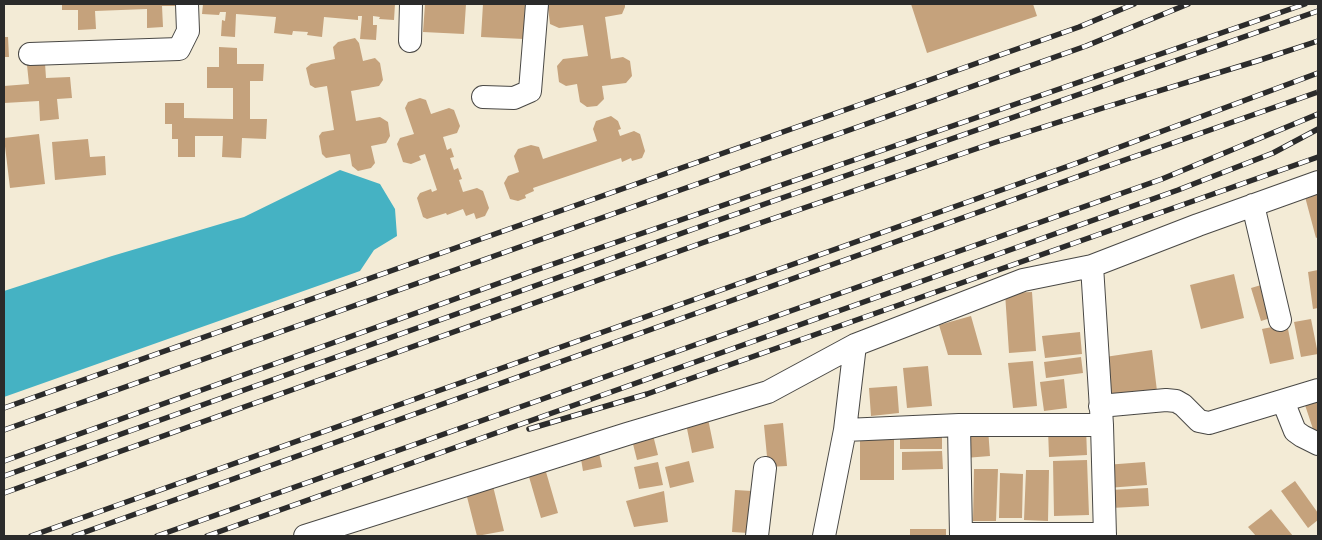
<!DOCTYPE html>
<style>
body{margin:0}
#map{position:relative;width:1322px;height:540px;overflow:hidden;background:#f3ebd6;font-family:"IM FELL Double Pica",serif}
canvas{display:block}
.frame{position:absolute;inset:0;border:5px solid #2b2b2b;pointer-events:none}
</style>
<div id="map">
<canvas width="1322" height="540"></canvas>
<div class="frame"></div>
</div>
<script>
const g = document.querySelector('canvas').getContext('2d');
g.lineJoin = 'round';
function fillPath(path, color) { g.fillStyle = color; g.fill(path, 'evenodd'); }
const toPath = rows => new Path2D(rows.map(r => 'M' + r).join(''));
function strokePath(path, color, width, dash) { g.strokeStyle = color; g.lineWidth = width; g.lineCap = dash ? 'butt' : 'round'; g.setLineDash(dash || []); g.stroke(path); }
const water = toPath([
 [340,170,380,184,395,209,397,236,374,250,360,271,4,397,4,291,112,256,244,217]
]);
const building = toPath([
 [62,4,177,4,178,6,162,6,163,27,147,28,147,9,95,11,96,29,78,30,78,10,62,10],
 [203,4,343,4,365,5,365,4,395,4,394,20,379,19,380,17,373,16,373,25,377,25,376,40,360,39,362,16,358,16,358,20,324,17,322,37,307,35,308,32,293,31,292,35,274,33,276,17,236,14,235,37,221,36,222,20,225,21,226,12,220,12,219,15,202,14],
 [425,4,466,4,464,34,423,32],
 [483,4,525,4,524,39,481,37],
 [550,4,625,4,625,7,622,14,605,17,611,59,623,57,630,61,632,76,626,83,602,86,604,99,597,106,587,107,580,102,577,84,566,86,559,82,557,66,563,59,588,56,583,25,559,28,550,24,548,7],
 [911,4,1033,4,1037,16,927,53],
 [4,37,8,37,9,57,4,57],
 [355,38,359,43,363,61,375,58,380,63,383,80,379,86,351,91,356,121,380,117,388,122,390,136,386,143,371,146,375,163,371,168,358,171,352,166,350,154,326,158,322,154,319,136,322,132,334,130,327,86,315,88,310,85,306,68,311,64,335,59,333,47,338,42],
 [219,47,237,48,237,64,264,64,263,81,250,81,250,119,267,119,266,139,242,138,241,158,222,157,223,136,195,136,195,157,178,157,178,139,172,139,172,124,165,124,165,103,184,103,184,118,233,119,233,88,207,88,207,67,219,67],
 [45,63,46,78,70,77,72,98,57,99,59,119,40,121,39,101,4,103,4,86,29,84,27,65],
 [420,98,426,100,431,114,449,108,454,110,460,126,457,133,443,137,447,150,451,148,454,157,450,158,454,170,458,168,462,179,459,180,463,192,477,188,483,191,489,208,485,216,476,219,474,213,466,216,463,209,447,215,446,213,427,219,423,217,417,198,420,193,431,189,432,192,437,190,425,154,419,156,421,160,411,164,403,162,397,144,400,138,414,134,405,108,408,102],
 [611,116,618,121,621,129,618,130,620,136,634,131,640,134,645,151,642,158,632,161,631,158,622,162,621,158,533,188,534,191,525,195,526,198,518,201,510,199,504,183,508,176,519,172,514,156,518,149,531,145,539,147,543,159,597,141,593,129,596,121],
 [39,134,45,184,10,188,4,138],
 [88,139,90,157,105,156,106,175,55,180,52,142],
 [1318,189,1318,237,1316,238,1304,193],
 [1318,270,1318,308,1313,309,1308,272],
 [1234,274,1244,318,1201,329,1190,285],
 [1268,283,1277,316,1261,321,1251,288],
 [1032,292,1036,351,1009,353,1005,293],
 [971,316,982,355,948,355,939,325],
 [1311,319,1318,354,1301,357,1294,322],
 [1287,324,1294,359,1270,364,1262,329],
 [1080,332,1082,354,1045,358,1042,336],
 [1152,350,1157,391,1111,397,1105,357],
 [1081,357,1083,373,1046,378,1044,362],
 [1033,361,1037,406,1013,408,1008,363],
 [928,366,932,406,907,408,903,368],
 [1064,379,1067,408,1044,411,1040,382],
 [897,386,899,413,871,416,869,388],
 [1318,397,1318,438,1316,438,1304,402],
 [707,414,714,448,692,453,685,419],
 [783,423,787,466,768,467,764,425],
 [1086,427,1087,455,1049,457,1048,429],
 [988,428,990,456,965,458,963,430],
 [652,431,658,455,637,460,631,436],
 [860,432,894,432,894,480,860,480],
 [900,432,942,432,942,449,900,449],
 [598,448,602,467,583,471,580,453],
 [942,451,943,469,902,470,902,452],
 [1087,460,1089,515,1054,516,1053,461],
 [689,461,694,482,670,488,665,467],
 [658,462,663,485,639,489,634,467],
 [1145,462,1147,485,1107,488,1105,465],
 [544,465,558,513,541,518,527,470],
 [974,469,998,469,996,521,973,521],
 [1026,470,1049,470,1048,521,1024,520],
 [1000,473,1023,474,1022,518,999,518],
 [1295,481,1318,513,1318,520,1308,528,1281,491],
 [492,482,504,531,477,536,465,489],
 [1148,488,1149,506,1111,508,1110,490],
 [735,490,752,491,749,533,732,532],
 [664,491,668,522,634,527,626,501],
 [1271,509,1293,536,1256,536,1248,527],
 [910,529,946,529,946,536,910,536]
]);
const minor = toPath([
 [410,41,411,4],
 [30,54,179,49,188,31,187,4],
 [483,97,514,98,530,91,537,4],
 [1253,205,1280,320],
 [1092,266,1102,425,1105,536],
 [1283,401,1295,431,1302,436,1318,444],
 [1100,406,1166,400,1176,401,1183,405,1199,421,1209,423,1318,390],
 [959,425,961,536],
 [845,430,855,345],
 [961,534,1105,534],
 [305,536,627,434,768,392,855,345,1023,280,1092,266,1198,225,1318,182],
 [757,536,765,468],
 [824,536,845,430,959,425,1102,425]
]);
const rail = toPath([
 [4,408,1079,27,1134,4],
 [529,429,647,394,1318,157],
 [4,430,1086,46,1188,4],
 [4,461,533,271,1305,4],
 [4,476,716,221,1318,11],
 [4,493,702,243,993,143,1106,107,1257,61,1318,41],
 [31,536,1077,163,1318,73],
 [74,536,1099,169,1318,92],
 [157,536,1162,179,1318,114],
 [207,536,1178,190,1273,153,1318,129]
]);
fillPath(water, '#45b2c3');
fillPath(building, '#c5a27c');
strokePath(minor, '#494845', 24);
strokePath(minor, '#fff', 22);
strokePath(rail, '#2b2b2b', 5.5);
strokePath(rail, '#fff', 4, [11]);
</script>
